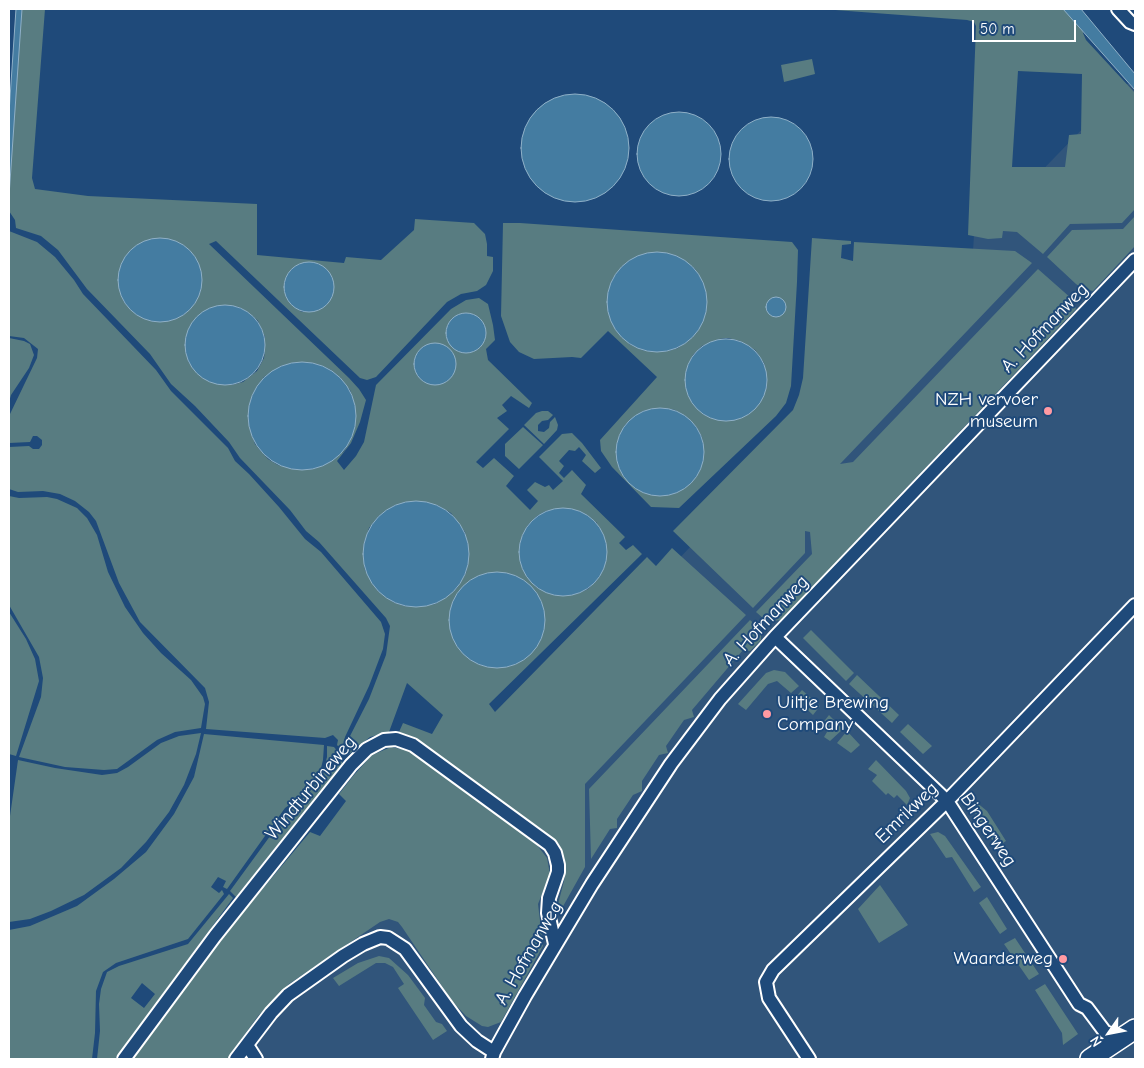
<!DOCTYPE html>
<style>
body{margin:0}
#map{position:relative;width:1144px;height:1068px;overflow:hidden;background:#1f4a7a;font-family:"Comic Neue",sans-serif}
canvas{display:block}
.frame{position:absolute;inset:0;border:10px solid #fff;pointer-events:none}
.north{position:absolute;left:1084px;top:1008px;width:50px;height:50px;-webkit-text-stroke:4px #1f4a7a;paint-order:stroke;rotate:237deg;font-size:14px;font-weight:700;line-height:20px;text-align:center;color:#fff}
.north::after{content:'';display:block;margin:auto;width:18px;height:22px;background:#fff;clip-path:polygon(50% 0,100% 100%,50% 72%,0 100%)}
.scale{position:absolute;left:972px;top:20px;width:104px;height:22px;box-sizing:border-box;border:2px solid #fff;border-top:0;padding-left:6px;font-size:15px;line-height:18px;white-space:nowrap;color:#fff;-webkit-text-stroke:4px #1f4a7a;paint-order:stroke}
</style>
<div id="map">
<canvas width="1144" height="1068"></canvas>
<div class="frame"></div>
<div class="north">N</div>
<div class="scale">50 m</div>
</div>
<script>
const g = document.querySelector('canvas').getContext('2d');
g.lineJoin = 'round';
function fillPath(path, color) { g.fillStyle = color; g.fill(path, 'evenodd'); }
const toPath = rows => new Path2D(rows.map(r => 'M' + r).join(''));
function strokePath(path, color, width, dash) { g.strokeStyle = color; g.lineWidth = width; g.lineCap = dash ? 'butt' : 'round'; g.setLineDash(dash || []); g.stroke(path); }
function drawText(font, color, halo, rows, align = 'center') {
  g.font = font + ' "Comic Neue",sans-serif'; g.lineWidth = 4; g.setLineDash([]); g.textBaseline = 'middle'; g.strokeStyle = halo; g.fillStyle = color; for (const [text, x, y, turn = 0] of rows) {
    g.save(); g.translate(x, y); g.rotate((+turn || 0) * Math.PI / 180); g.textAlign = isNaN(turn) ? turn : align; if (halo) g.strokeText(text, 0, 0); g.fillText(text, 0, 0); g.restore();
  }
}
const built = toPath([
 [1126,84,1135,84,1135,1059,152,1059,204,991,492,813,462,790,518,727,973,251,974,234,985,229]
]);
const green = toPath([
 [17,9,45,9,32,178,35,189,88,196,257,204,257,255,344,263,346,257,381,260,414,230,415,219,474,223,485,234,487,244,487,256,493,257,493,271,486,285,477,291,461,294,447,302,376,377,367,380,360,378,216,241,209,244,349,378,359,389,366,400,360,422,351,443,337,461,344,470,356,456,364,442,376,385,451,309,466,300,479,298,488,304,493,325,495,340,486,349,488,360,532,403,529,408,511,396,502,405,507,411,497,418,509,429,476,462,483,468,494,458,514,476,506,486,530,510,538,501,527,490,535,482,545,487,549,485,553,490,563,481,539,457,562,434,572,433,582,443,601,468,595,473,582,461,586,455,579,447,575,451,569,450,559,461,564,466,559,473,564,478,572,470,586,485,581,494,625,537,619,543,626,550,633,545,642,554,489,704,495,712,647,557,656,566,672,548,746,615,585,784,585,867,561,910,555,916,564,881,566,868,564,857,559,844,543,830,488,792,423,744,399,732,403,723,432,734,443,715,407,683,389,732,370,737,348,755,350,736,369,699,386,655,390,626,386,618,319,542,306,531,290,510,240,458,229,442,195,406,171,384,150,354,87,289,58,250,41,236,16,228,15,220,9,211,9,134],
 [165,239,177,242,202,275,201,287,200,293,183,315,172,320,154,322,137,315,124,302,119,287,119,272,124,260,136,246,150,240],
 [312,262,319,264,313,312,303,312,300,311,287,275,292,269],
 [221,305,239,307,249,313,258,321,265,337,265,349,264,358,257,371,243,382,231,385,225,385,189,363,186,352,186,340,190,326,205,311],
 [464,313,474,315,469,352,462,352],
 [304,362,320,365,331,370,337,375,350,390,354,402,355,425,350,441,344,451,332,461,314,469,298,470,278,465,268,459,260,450,255,444,248,421,248,413,253,394,264,377,281,366,292,363],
 [395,505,437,505,451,513,465,532,469,555,466,573,457,588,442,600,435,604,416,607,404,606,393,602,377,590,365,570,363,555,364,543,369,528,379,516],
 [562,508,581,512,597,523,597,580,588,589,579,593,566,596,553,595,536,587,524,572,519,556,520,543,528,525,537,516,546,511],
 [489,573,499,573,519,578,541,601,544,614,543,632,539,642,511,666,504,667,490,667,480,665,456,644,450,624,451,607,457,594,466,584,475,578],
 [822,9,1069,9,1084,26,1083,33,1086,40,1135,93,1135,209,1122,223,1070,224,1043,254,1017,232,1003,231,1002,238,988,239,968,235,976,26,974,22,967,20],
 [1018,71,1082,74,1081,134,1069,135,1065,167,1012,167],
 [812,59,815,74,784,82,781,65],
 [1135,216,1135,246,1093,291,1083,289,1076,284,1047,257,1072,230,1123,229],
 [503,223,520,223,792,242,798,250,797,282,791,386,786,403,776,416,679,508,651,507,612,467,601,451,600,440,657,377,608,331,581,358,572,357,534,359,519,352,510,342,501,316],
 [659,252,674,255,689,264,695,269,704,285,707,307,705,314,697,331,690,339,678,348,668,351,653,352,642,350,629,344,608,292,613,278,625,264,641,255],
 [728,338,740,341,755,350,764,363,767,378,767,387,749,414,735,420,717,420,703,414,691,400,686,386,686,371,693,355,702,346,719,339],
 [662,408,675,410,691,421,697,428,702,437,704,456,698,474,690,484,673,494,660,496,644,493,630,484,622,474,618,465,616,452,617,443,625,425,630,420,643,411],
 [9,231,37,242,55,257,74,280,83,294,156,370,171,391,228,448,235,461,249,474,279,507,305,539,321,552,381,622,385,634,383,649,369,686,345,737,342,750,337,745,338,740,333,735,325,738,206,729,209,702,205,688,140,622,119,583,96,521,89,512,75,501,60,494,43,491,18,492,9,489,9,447,29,446,33,449,39,449,42,445,42,440,37,436,33,436,30,442,9,443,10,414,37,358,38,349,24,338,9,336],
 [812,238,851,241,851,244,842,245,841,258,853,261,854,242,1015,251,1032,263,840,464,853,462,1038,269,1072,299,1076,309,781,620,772,621,764,619,756,612,812,554,810,532,805,531,805,553,753,608,673,531,793,410,799,395,803,378],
 [9,338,24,341,30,344,34,355,29,368,11,395,9,402],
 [542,411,548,411,553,415,548,420,542,421,538,425,538,431,544,432,549,428,550,422,555,417,558,425,557,430,544,444,524,425,536,413],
 [523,427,543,445,519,469,505,456,505,444],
 [9,496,19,498,47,497,57,499,77,508,87,518,97,535,108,572,125,607,143,633,161,653,191,680,203,697,205,704,201,728,175,732,157,740,117,769,104,770,65,767,19,757,41,697,43,678,39,657,9,605],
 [9,612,26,639,35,659,39,681,16,756,9,754],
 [750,620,761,630,761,640,750,651,743,650,692,710,694,717,684,720,666,746,668,753,659,755,642,781,642,791,633,795,617,819,617,828,610,829,591,859,589,789],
 [811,630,854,673,846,681,803,638],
 [774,670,785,672,799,686,791,693,777,681,768,684,746,710,738,704,766,673],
 [857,675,899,715,892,723,849,684],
 [802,690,820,706,813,715,795,698],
 [829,715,843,729,830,741,824,737,827,732,822,724],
 [908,724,932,746,923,754,900,732],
 [847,731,860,745,851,753,837,743],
 [201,733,196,754,184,785,169,812,146,842,121,868,84,895,51,911,30,919,9,922,9,823,18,760,55,768,102,775,117,773,128,767,161,743,179,736],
 [204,734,324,745,323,760,320,772,309,788,298,799,285,808,227,889,223,887,226,881,218,877,211,887,219,893,222,890,224,894,188,939,116,963,103,972,96,991,95,1033,92,1059,9,1059,9,930,30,926,77,906,114,879,146,852,174,814,194,777],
 [327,746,334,747,339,753,343,753,342,764,236,897,230,891,284,817,312,789,323,772,327,757],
 [391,747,407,750,416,754,537,845,547,858,550,874,538,904,543,946,501,1022,488,1027,482,1026,466,1016,452,1001,402,927,398,922,389,919,380,922,289,984,258,1016,227,1059,133,1059,235,922,310,832,320,836,346,801,339,794,353,776,372,755],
 [876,760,906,791,910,798,907,805,897,795,894,798,888,793,886,795,872,781,877,775,868,769],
 [971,798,987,811,1006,841,997,847,975,814],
 [938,832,945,836,981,887,974,892,952,857,946,858,930,834],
 [880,885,908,925,879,943,858,909],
 [229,894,233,898,115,1059,97,1059,100,1031,99,1004,101,989,107,972,119,966,188,944],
 [142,983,155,994,144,1008,131,998],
 [987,897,1007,929,1000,934,979,903],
 [1015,938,1039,974,1029,980,1004,944],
 [379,956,389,958,408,975,425,998,424,1005,436,1022,442,1024,447,1031,433,1040,398,988,404,984,393,967,385,963,376,963,339,986,333,978,358,963],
 [1045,984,1078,1034,1063,1045,1062,1033,1035,990]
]);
const water = toPath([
 [16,9,22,9,9,196,9,113,16,9],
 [1063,9,1081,9,1135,74,1135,90,1063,9],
 '521 148a54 54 0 1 1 108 0a54 54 0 1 1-108 0Z',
 '637 154a42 42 0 1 1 84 0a42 42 0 1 1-84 0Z',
 '729 159a42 42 0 1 1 84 0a42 42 0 1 1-84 0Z',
 '118 280a42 42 0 1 1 84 0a42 42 0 1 1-84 0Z',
 '607 302a50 50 0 1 1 100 0a50 50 0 1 1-100 0Z',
 '284 287a25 25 0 1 1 50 0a25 25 0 1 1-50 0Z',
 '766 307a10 10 0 1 1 20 0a10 10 0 1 1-20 0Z',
 '185 345a40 40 0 1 1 80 0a40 40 0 1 1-80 0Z',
 '446 333a20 20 0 1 1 40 0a20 20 0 1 1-40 0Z',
 '685 380a41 41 0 1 1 82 0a41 41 0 1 1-82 0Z',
 '414 364a21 21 0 1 1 42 0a21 21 0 1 1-42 0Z',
 '248 416a54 54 0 1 1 108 0a54 54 0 1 1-108 0Z',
 '616 452a44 44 0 1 1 88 0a44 44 0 1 1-88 0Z',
 '363 554a53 53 0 1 1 106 0a53 53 0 1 1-106 0Z',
 '519 552a44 44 0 1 1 88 0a44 44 0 1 1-88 0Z',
 '449 620a48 48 0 1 1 96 0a48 48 0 1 1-96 0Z'
]);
const minor = toPath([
 [1118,9,1130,22,1135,24],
 [775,637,947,801,1079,1004,1087,1008,1105,1032,1116,1036,1126,1035],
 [247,1045,256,1059],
 [124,1059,215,936,351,765,367,749,384,740,396,739,413,745,550,845,555,853,558,865,558,872,549,898,548,913,555,944],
 [236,1059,271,1013,288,995,343,956,363,944,380,937,388,938,405,949,461,1026,477,1041,494,1052],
 [492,1059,494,1052,525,996,592,884,671,764,720,699,775,637,1135,260],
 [809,1059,769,998,766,982,773,970,947,801,1135,605]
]);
const primary = toPath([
 [1090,1059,1135,1029]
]);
const markers = [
 [1048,411,5,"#ff9aa2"],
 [767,714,5,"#ff9aa2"],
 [1063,959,5,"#ff9aa2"]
];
const streetNames = [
 ["A. Hofmanweg",1045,328,-46],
 ["A. Hofmanweg",766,621,-47],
 ["Windturbineweg",311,788,-50],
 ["Emrikweg",907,813,-44],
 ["Bingerweg",988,830,56],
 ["A. Hofmanweg",529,953,-60]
];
const poiNames = [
 ["NZH vervoer",1038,400],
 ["museum",1038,422],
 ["Uiltje Brewing",777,703,"left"],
 ["Company",777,725,"left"],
 ["Waarderweg",1053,959]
];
fillPath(built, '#31557b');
fillPath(green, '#587c81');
fillPath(water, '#447ca1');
strokePath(water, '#8fb0c7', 1);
strokePath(minor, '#fff', 16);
strokePath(primary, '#fff', 22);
strokePath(minor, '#1f4a7a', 12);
strokePath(primary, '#1f4a7a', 19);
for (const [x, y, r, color] of markers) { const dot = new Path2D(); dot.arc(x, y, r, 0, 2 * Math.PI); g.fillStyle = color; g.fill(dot); strokePath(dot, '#1f4a7a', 2); }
drawText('19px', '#fff', '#1f4a7a', streetNames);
drawText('19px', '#fff', '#1f4a7a', poiNames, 'right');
</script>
